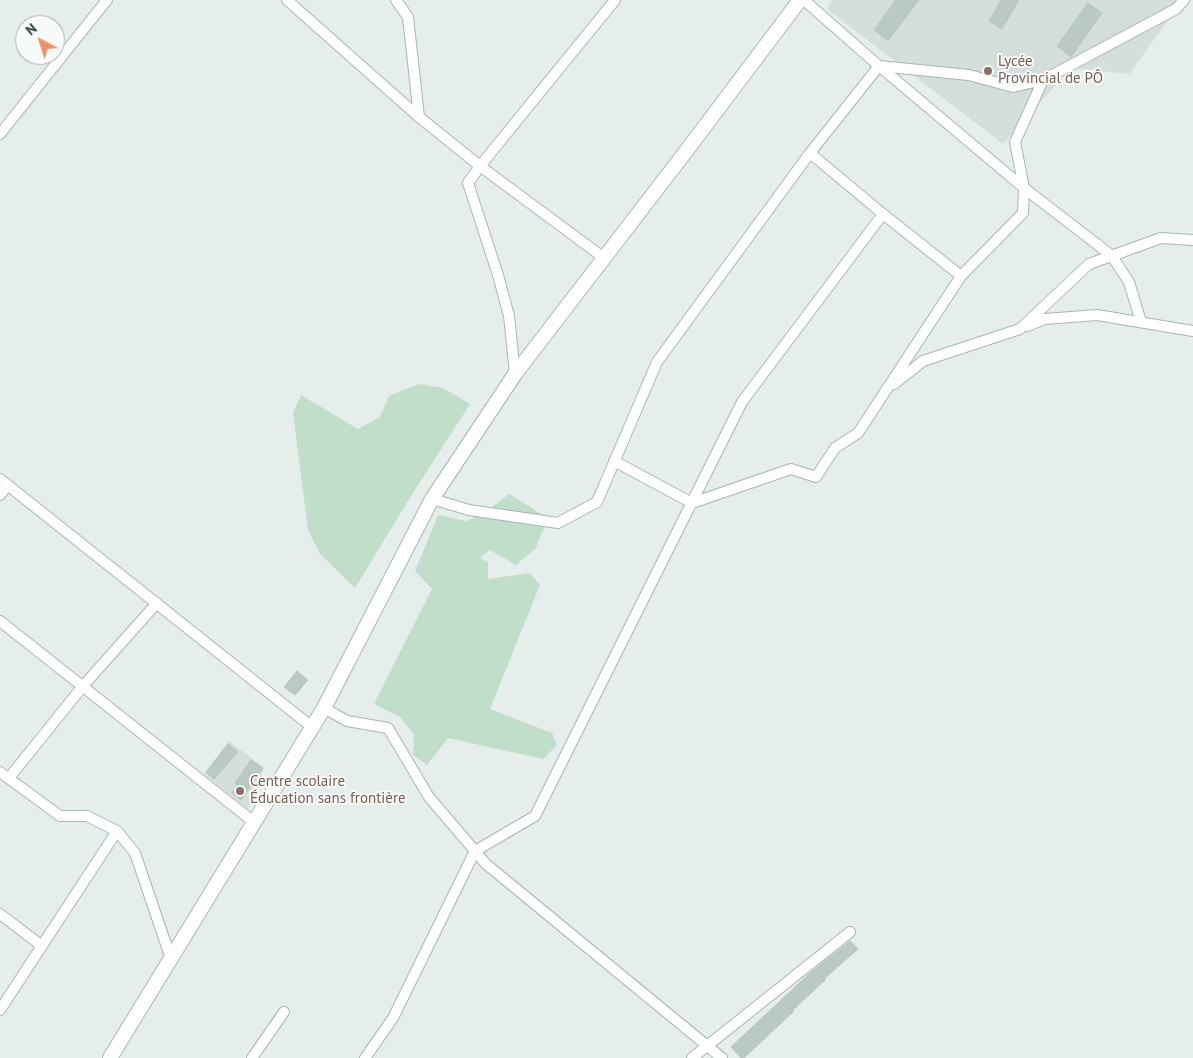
<!DOCTYPE html>
<meta charset="utf-8">
<style>
body{margin:0}
#map{position:relative;width:1193px;height:1058px;overflow:hidden;background:#e6eeeb;font-family:"PT Sans",sans-serif}
canvas{display:block}
.north{position:absolute;left:15px;top:15px;width:50px;height:50px;box-sizing:border-box;background:#f7faf9;border:1px solid #a3afad;border-radius:50%;rotate:320deg;font-size:14px;font-weight:700;line-height:20px;text-align:center;color:#253f3a}
.north::after{content:'';display:block;margin:auto;width:18px;height:22px;background:#eb9167;clip-path:polygon(50% 0,100% 100%,50% 72%,0 100%)}
</style>
<div id="map">
<canvas width="1193" height="1058"></canvas>
<div class="north">N</div>
</div>
<script>
const g = document.querySelector('canvas').getContext('2d');
g.lineJoin = 'round';
function fillPath(path, color) { g.fillStyle = color; g.fill(path, 'evenodd'); }
const toPath = rows => new Path2D(rows.map(r => 'M' + r).join(''));
function strokePath(path, color, width, dash) { g.strokeStyle = color; g.lineWidth = width; g.lineCap = dash ? 'butt' : 'round'; g.setLineDash(dash || []); g.stroke(path); }
function drawText(font, color, halo, rows, align = 'center') {
  g.font = font + ' "PT Sans",sans-serif'; g.lineWidth = 4; g.setLineDash([]); g.textBaseline = 'middle'; g.strokeStyle = halo; g.fillStyle = color; for (const [text, x, y, turn = 0] of rows) {
    g.save(); g.translate(x, y); g.rotate((+turn || 0) * Math.PI / 180); g.textAlign = isNaN(turn) ? turn : align; if (halo) g.strokeText(text, 0, 0); g.fillText(text, 0, 0); g.restore();
  }
}
const built = toPath([
 [832,0,1183,0,1129,74,1071,68,1003,144,827,9],
 [229,741,264,768,248,809,204,774]
]);
const green = toPath([
 [419,384,443,388,470,404,411,496,355,588,320,554,308,530,293,413,301,395,358,429,380,417,389,396],
 [509,494,548,518,536,548,516,565,490,550,480,558,488,562,488,579,530,573,540,585,490,709,552,733,557,745,543,759,448,738,427,765,413,755,414,735,400,717,374,704,432,589,415,571,438,515,467,521,487,511]
]);
const building = toPath([
 [896,0,919,0,888,41,874,30,896,0],
 [1001,0,1019,0,1002,29,989,21,1001,0],
 [1088,3,1102,13,1071,57,1057,46,1088,3],
 [297,671,308,680,295,695,284,687,297,671],
 [228,744,238,752,214,779,206,772,228,744],
 [251,760,263,768,241,800,232,793,237,785,235,783,251,760],
 [850,941,858,949,825,978,826,979,793,1010,794,1011,744,1058,741,1058,731,1047,811,972,850,941]
]);
const minor = toPath([
 [287,0,419,117,480,166,604,258],
 [396,0,408,17,419,117],
 [804,0,879,66,1024,188,1111,255,1129,282,1141,322],
 [0,134,107,0],
 [810,153,883,214,961,276],
 [1027,326,1045,319,1097,315,1193,331],
 [515,374,509,316,498,275,468,183,480,166,615,0],
 [894,384,923,361,1020,329,1089,264,1161,238,1193,240],
 [614,461,692,503,791,469,816,477,835,448,858,433,961,276,1023,213,1024,188,1015,142,1043,80],
 [0,479,312,727],
 [0,495,8,485],
 [432,499,469,510,558,523,597,502,657,362,810,153,879,66,969,75,1013,87,1043,80,1176,9,1184,0],
 [0,621,255,823],
 [324,708,347,721,388,728,429,797,486,864,722,1058],
 [0,772,60,816,87,816,117,831,135,853,171,959],
 [9,778,83,686,157,603],
 [0,914,42,946],
 [0,1010,117,831],
 [252,1058,284,1012],
 [365,1058,393,1018,475,851,535,816,742,402,883,214],
 [692,1058,850,932]
]);
const secondary = toPath([
 [110,1058,324,708,432,499,515,374,687,150,800,0]
]);
const markers = [
 [988,71,5,"#8d6e63"],
 [240,791,5,"#8d6e63"]
];
const educationNames = [
 ["Lycée",998,62],
 ["Provincial de PÔ",998,79],
 ["Centre scolaire",250,782],
 ["Éducation sans frontière",250,799]
];
fillPath(built, '#d4deda');
fillPath(green, '#c0deca');
fillPath(building, '#bbc9c4');
strokePath(building, '#b8c7c2', 1);
strokePath(minor, '#a8b6b2', 12);
strokePath(secondary, '#a5b9b3', 16);
strokePath(minor, '#fff', 10);
strokePath(secondary, '#fff', 14);
for (const [x, y, r, color] of markers) { const dot = new Path2D(); dot.arc(x, y, r, 0, 2 * Math.PI); g.fillStyle = color; g.fill(dot); strokePath(dot, '#f7faf9', 2); }
drawText('15px', '#785e54', '#f7faf9', educationNames, 'left');
</script>
